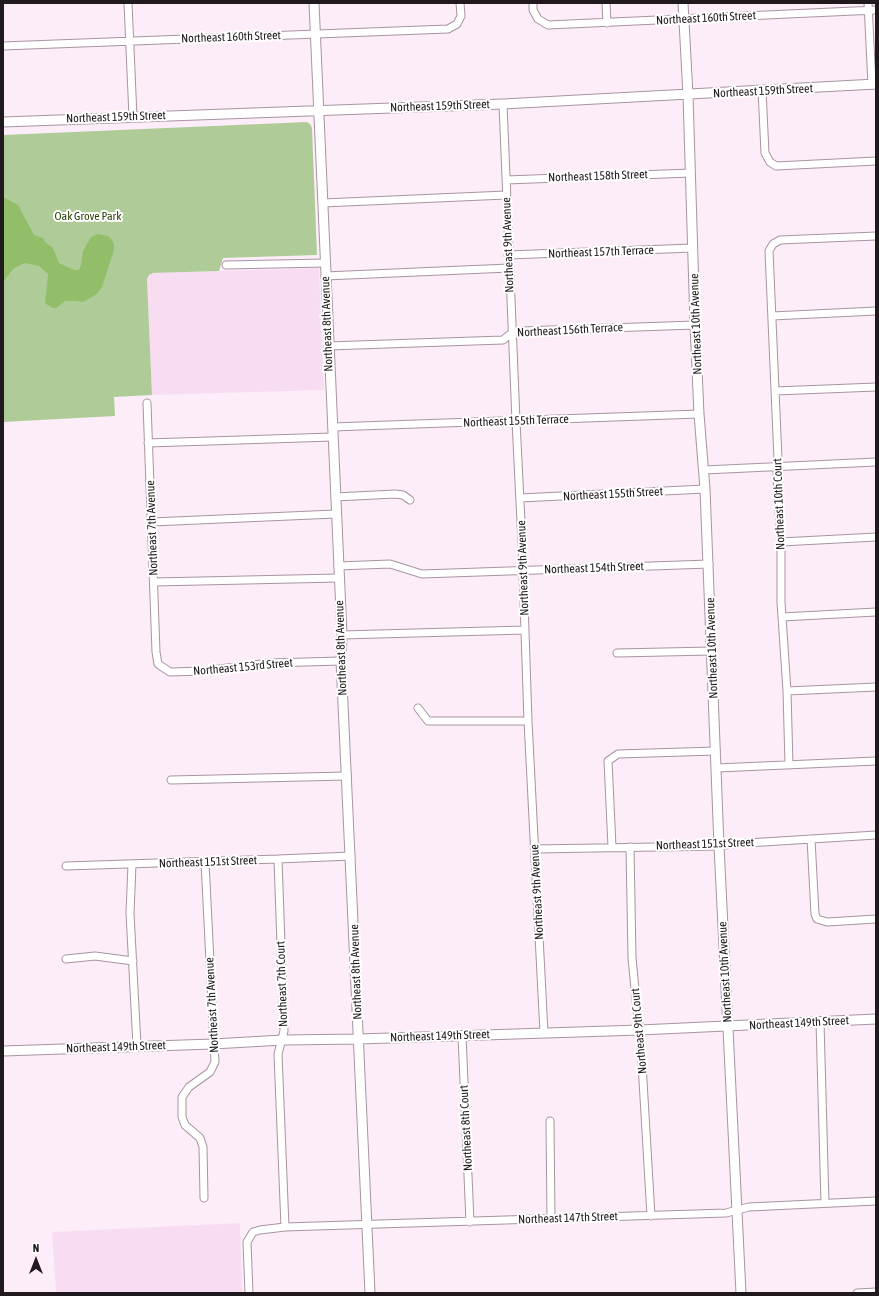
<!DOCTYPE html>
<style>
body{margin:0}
#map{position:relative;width:879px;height:1296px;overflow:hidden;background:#fdedf9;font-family:"Asap Condensed",sans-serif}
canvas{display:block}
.frame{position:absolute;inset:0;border:4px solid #20191e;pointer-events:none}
.north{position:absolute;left:16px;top:1240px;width:40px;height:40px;-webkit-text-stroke:3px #fff;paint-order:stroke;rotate:0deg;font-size:11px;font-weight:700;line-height:16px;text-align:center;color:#20191e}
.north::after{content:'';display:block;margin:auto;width:14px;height:18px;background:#20191e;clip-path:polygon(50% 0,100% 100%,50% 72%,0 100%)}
</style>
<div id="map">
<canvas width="879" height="1296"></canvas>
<div class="frame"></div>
<div class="north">N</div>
</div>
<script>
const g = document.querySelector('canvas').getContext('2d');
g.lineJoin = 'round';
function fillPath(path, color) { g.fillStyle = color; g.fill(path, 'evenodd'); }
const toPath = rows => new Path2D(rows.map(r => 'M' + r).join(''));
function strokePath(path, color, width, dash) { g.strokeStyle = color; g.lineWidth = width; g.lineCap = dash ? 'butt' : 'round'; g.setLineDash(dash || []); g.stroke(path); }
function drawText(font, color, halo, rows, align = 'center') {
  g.font = font + ' "Asap Condensed",sans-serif'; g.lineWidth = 4; g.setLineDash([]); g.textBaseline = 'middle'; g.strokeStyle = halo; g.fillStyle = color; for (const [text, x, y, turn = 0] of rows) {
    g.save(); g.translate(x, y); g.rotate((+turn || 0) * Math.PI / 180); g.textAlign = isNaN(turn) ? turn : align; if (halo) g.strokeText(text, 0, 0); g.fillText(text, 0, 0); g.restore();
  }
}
const built = toPath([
 [319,268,324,390,152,395,147,279,149,275,153,273],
 [240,1223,242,1293,56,1293,52,1232]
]);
const green = toPath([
 [307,122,311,125,312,129,317,255,223,258,219,271,153,273,149,275,147,279,152,395,114,397,115,416,3,422,3,135]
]);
const water = toPath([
 [3,197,18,205,34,235,43,238,46,243,53,248,59,263,74,270,79,270,81,265,83,251,91,237,98,234,108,236,112,240,114,245,114,250,102,287,97,294,83,302,76,301,65,301,56,308,52,308,45,303,48,274,39,266,25,263,14,268,3,282]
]);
const minor = toPath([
 [128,3,133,117],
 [533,3,533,10,538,19,548,25,876,10],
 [606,3,607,23],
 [868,3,872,85],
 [3,46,448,29,457,24,461,16,460,3],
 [762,90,765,153,770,162,776,166,876,161],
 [503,104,516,421,522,542,528,721,544,1033],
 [506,180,691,173],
 [323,203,506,195],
 [508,255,693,248],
 [226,265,325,263],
 [325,276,509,268],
 [772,316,876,311],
 [328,346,503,340,513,332,522,331,695,325],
 [775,391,876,387],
 [147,403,156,652,158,664,170,672,202,671,270,663,341,661],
 [332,427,699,414],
 [148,443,332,437],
 [704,470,876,462],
 [335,497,395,494,403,495,410,500],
 [520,498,705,489],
 [152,522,335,514],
 [781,542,876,537],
 [338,566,390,564,422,574,709,564],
 [154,582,338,578],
 [782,617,876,612],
 [342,635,525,630],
 [617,653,712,651],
 [787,691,876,687],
 [418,708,428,721,528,721],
 [789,765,787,691,781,602,781,542,777,477,778,459,769,251,773,244,780,240,876,236],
 [717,768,876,761],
 [171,780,347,776],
 [811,839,815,914,817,919,827,922,876,919],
 [612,847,608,761,618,754,716,751],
 [630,847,632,958,638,1020,640,1030,651,1216],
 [535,849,719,846,731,844,876,835],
 [278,859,284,1031,278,1054,285,1227],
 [132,864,130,913,137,1046],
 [66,866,278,859,351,856],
 [66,959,95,956,133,961],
 [820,1022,825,1203],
 [462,1035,470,1222],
 [550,1121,551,1219],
 [204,1198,203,1147,200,1138,185,1125,182,1117,182,1097,189,1087,210,1072,215,1062,205,862],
 [249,1293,247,1242,253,1232,260,1230,285,1227,726,1213,749,1207,876,1201],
 [857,1293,876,1292]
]);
const tertiary = toPath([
 [314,3,342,635,341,661,370,1293],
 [683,3,688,95,695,325,699,414,705,489,719,846,741,1293],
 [3,122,503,104,876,84],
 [3,1051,213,1044,283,1040,359,1039,640,1030,876,1019]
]);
const streetNames = [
 ["Northeast 160th Street",706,18,-3],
 ["Northeast 160th Street",231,37,-2],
 ["Northeast 159th Street",763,91,-3],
 ["Northeast 159th Street",440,106,-2],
 ["Northeast 159th Street",116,117,-2],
 ["Northeast 158th Street",598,176,-2],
 ["Northeast 9th Avenue",508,245,-92],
 ["Northeast 157th Terrace",601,252,-2],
 ["Northeast 8th Avenue",327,324,-92],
 ["Northeast 10th Avenue",696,324,-92],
 ["Northeast 156th Terrace",570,330,-3],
 ["Northeast 155th Terrace",516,421,-2],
 ["Northeast 155th Street",613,494,-3],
 ["Northeast 10th Court",779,504,-92],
 ["Northeast 7th Avenue",152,528,-92],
 ["Northeast 9th Avenue",523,568,-92],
 ["Northeast 154th Street",594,568,-2],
 ["Northeast 8th Avenue",341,648,-92],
 ["Northeast 10th Avenue",712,648,-92],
 ["Northeast 153rd Street",243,667,-5],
 ["Northeast 151st Street",705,844,-2],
 ["Northeast 151st Street",208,862,-2],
 ["Northeast 9th Avenue",537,892,-93],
 ["Northeast 8th Avenue",356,972,-92],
 ["Northeast 10th Avenue",725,972,-93],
 ["Northeast 7th Court",282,984,-92],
 ["Northeast 7th Avenue",212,1005,-93],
 ["Northeast 149th Street",799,1023,-3],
 ["Northeast 9th Court",639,1031,-95],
 ["Northeast 149th Street",440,1036,-2],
 ["Northeast 149th Street",116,1047,-2],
 ["Northeast 8th Court",466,1128,-93],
 ["Northeast 147th Street",568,1218,-2]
];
const parkNames = [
 ["Oak Grove Park",88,216]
];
fillPath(built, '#f8ddf2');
fillPath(green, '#afcc98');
fillPath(water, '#92be6a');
strokePath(minor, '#a794a2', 9);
strokePath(tertiary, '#a794a2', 11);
strokePath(minor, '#fff', 7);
strokePath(tertiary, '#fff', 9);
drawText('12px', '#20191e', '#fff', streetNames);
drawText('12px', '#294407', '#fff', parkNames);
</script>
